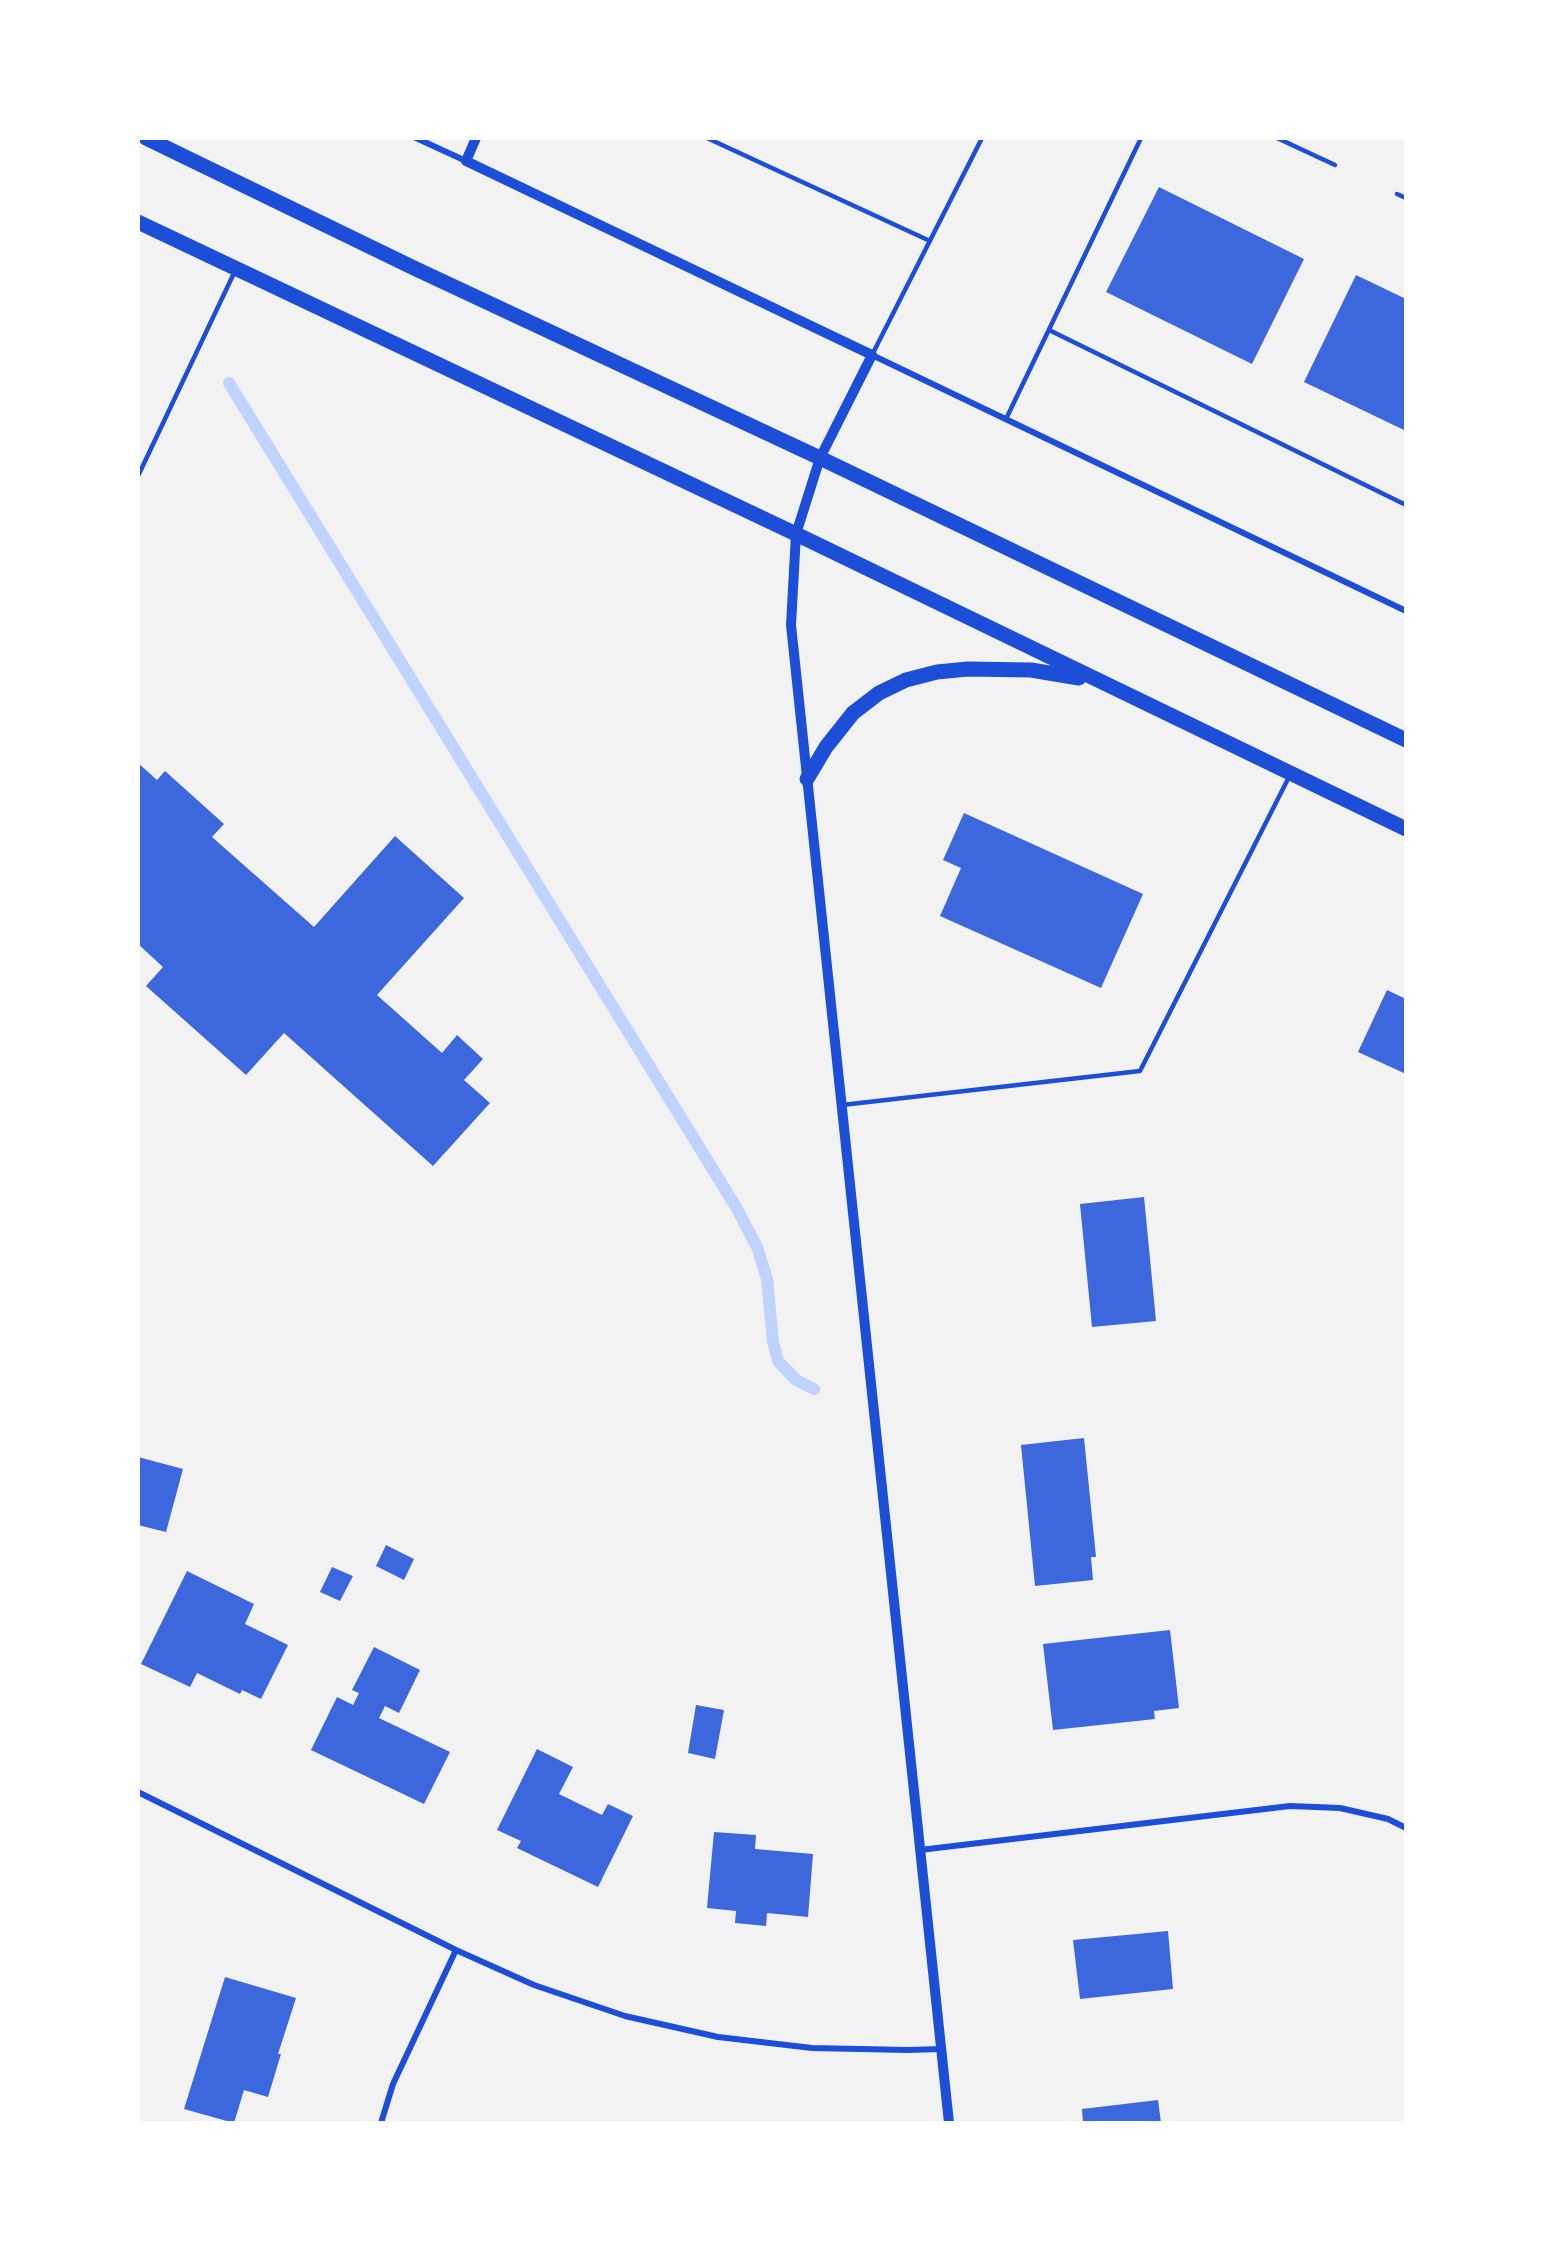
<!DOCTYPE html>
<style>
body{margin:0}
#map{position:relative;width:1544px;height:2261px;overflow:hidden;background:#f2f2f2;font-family:"Sofia Sans Condensed",sans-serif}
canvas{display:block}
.frame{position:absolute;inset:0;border:140px solid #fff;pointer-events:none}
</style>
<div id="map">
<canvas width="1544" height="2261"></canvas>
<div class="frame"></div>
</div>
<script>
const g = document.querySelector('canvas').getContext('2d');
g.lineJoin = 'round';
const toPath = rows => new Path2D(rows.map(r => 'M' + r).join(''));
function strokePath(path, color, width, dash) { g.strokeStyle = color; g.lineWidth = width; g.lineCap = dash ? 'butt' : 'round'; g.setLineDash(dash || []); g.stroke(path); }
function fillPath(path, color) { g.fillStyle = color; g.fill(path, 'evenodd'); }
const stream = toPath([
 [229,383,736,1207,757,1247,767,1279,773,1342,778,1361,796,1380,814,1389]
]);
const building = toPath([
 [1159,187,1304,259,1252,364,1106,292],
 [1356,275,1406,299,1406,431,1304,382],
 [138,763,157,780,165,771,224,824,212,837,314,927,395,836,464,898,377,995,442,1053,457,1035,483,1059,464,1080,490,1103,433,1166,284,1033,246,1075,146,986,163,967,138,944],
 [964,813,1143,894,1101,988,940,916,961,868,943,860],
 [1387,990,1406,999,1406,1074,1358,1052],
 [1144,1197,1156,1321,1092,1327,1080,1204],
 [1084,1438,1096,1557,1091,1557,1093,1580,1035,1586,1021,1445],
 [138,1457,183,1469,166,1532,138,1525],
 [386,1545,414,1559,404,1580,376,1566],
 [332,1567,353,1576,340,1601,320,1592],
 [187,1571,254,1604,245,1624,288,1645,261,1699,242,1690,240,1694,197,1673,190,1687,141,1664],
 [1170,1630,1179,1708,1154,1711,1155,1719,1053,1730,1043,1644],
 [374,1647,420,1670,399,1713,385,1706,379,1718,450,1752,424,1804,311,1750,337,1697,353,1705,359,1693,352,1690],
 [696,1705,724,1710,715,1759,688,1753],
 [537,1749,573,1767,559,1794,602,1815,608,1804,633,1816,598,1887,517,1848,521,1841,497,1830],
 [714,1832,756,1835,755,1849,813,1854,808,1917,767,1913,766,1926,735,1923,736,1911,707,1908],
 [1168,1931,1173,1989,1080,1999,1073,1940],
 [225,1977,296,1998,278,2054,281,2054,268,2097,244,2090,234,2123,184,2109],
 [1158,2100,1161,2123,1083,2123,1082,2109]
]);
const service = toPath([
 [707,138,930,241],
 [1277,138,1335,165],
 [1397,194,1406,198],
 [1049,330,1406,505],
 [872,355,982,138],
 [1006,419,1141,138],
 [138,476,235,271],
 [842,1105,1140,1071,1289,777]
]);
const minor = toPath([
 [416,138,466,161],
 [872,355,1406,611],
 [138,1792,456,1950,534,1985,625,2016,718,2037,812,2048,908,2050,941,2049],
 [920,1850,1290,1806,1340,1808,1388,1819,1406,1828],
 [381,2123,393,2084,456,1950]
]);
const tertiary = toPath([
 [476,138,466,161,872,355,820,458,796,534,791,625,949,2123]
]);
const primary = toPath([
 [146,138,416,269,820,458,1406,740],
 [138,222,796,534,1406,829],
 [807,779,826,747,853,713,879,693,906,680,937,672,968,669,1031,670,1079,678]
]);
strokePath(stream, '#bfd3fe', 12);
fillPath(building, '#3d67dc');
strokePath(service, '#1d4ed8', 4.5);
strokePath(minor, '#1d4ed8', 6);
strokePath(tertiary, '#1d4ed8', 10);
strokePath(primary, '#1d4ed8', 15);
</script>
